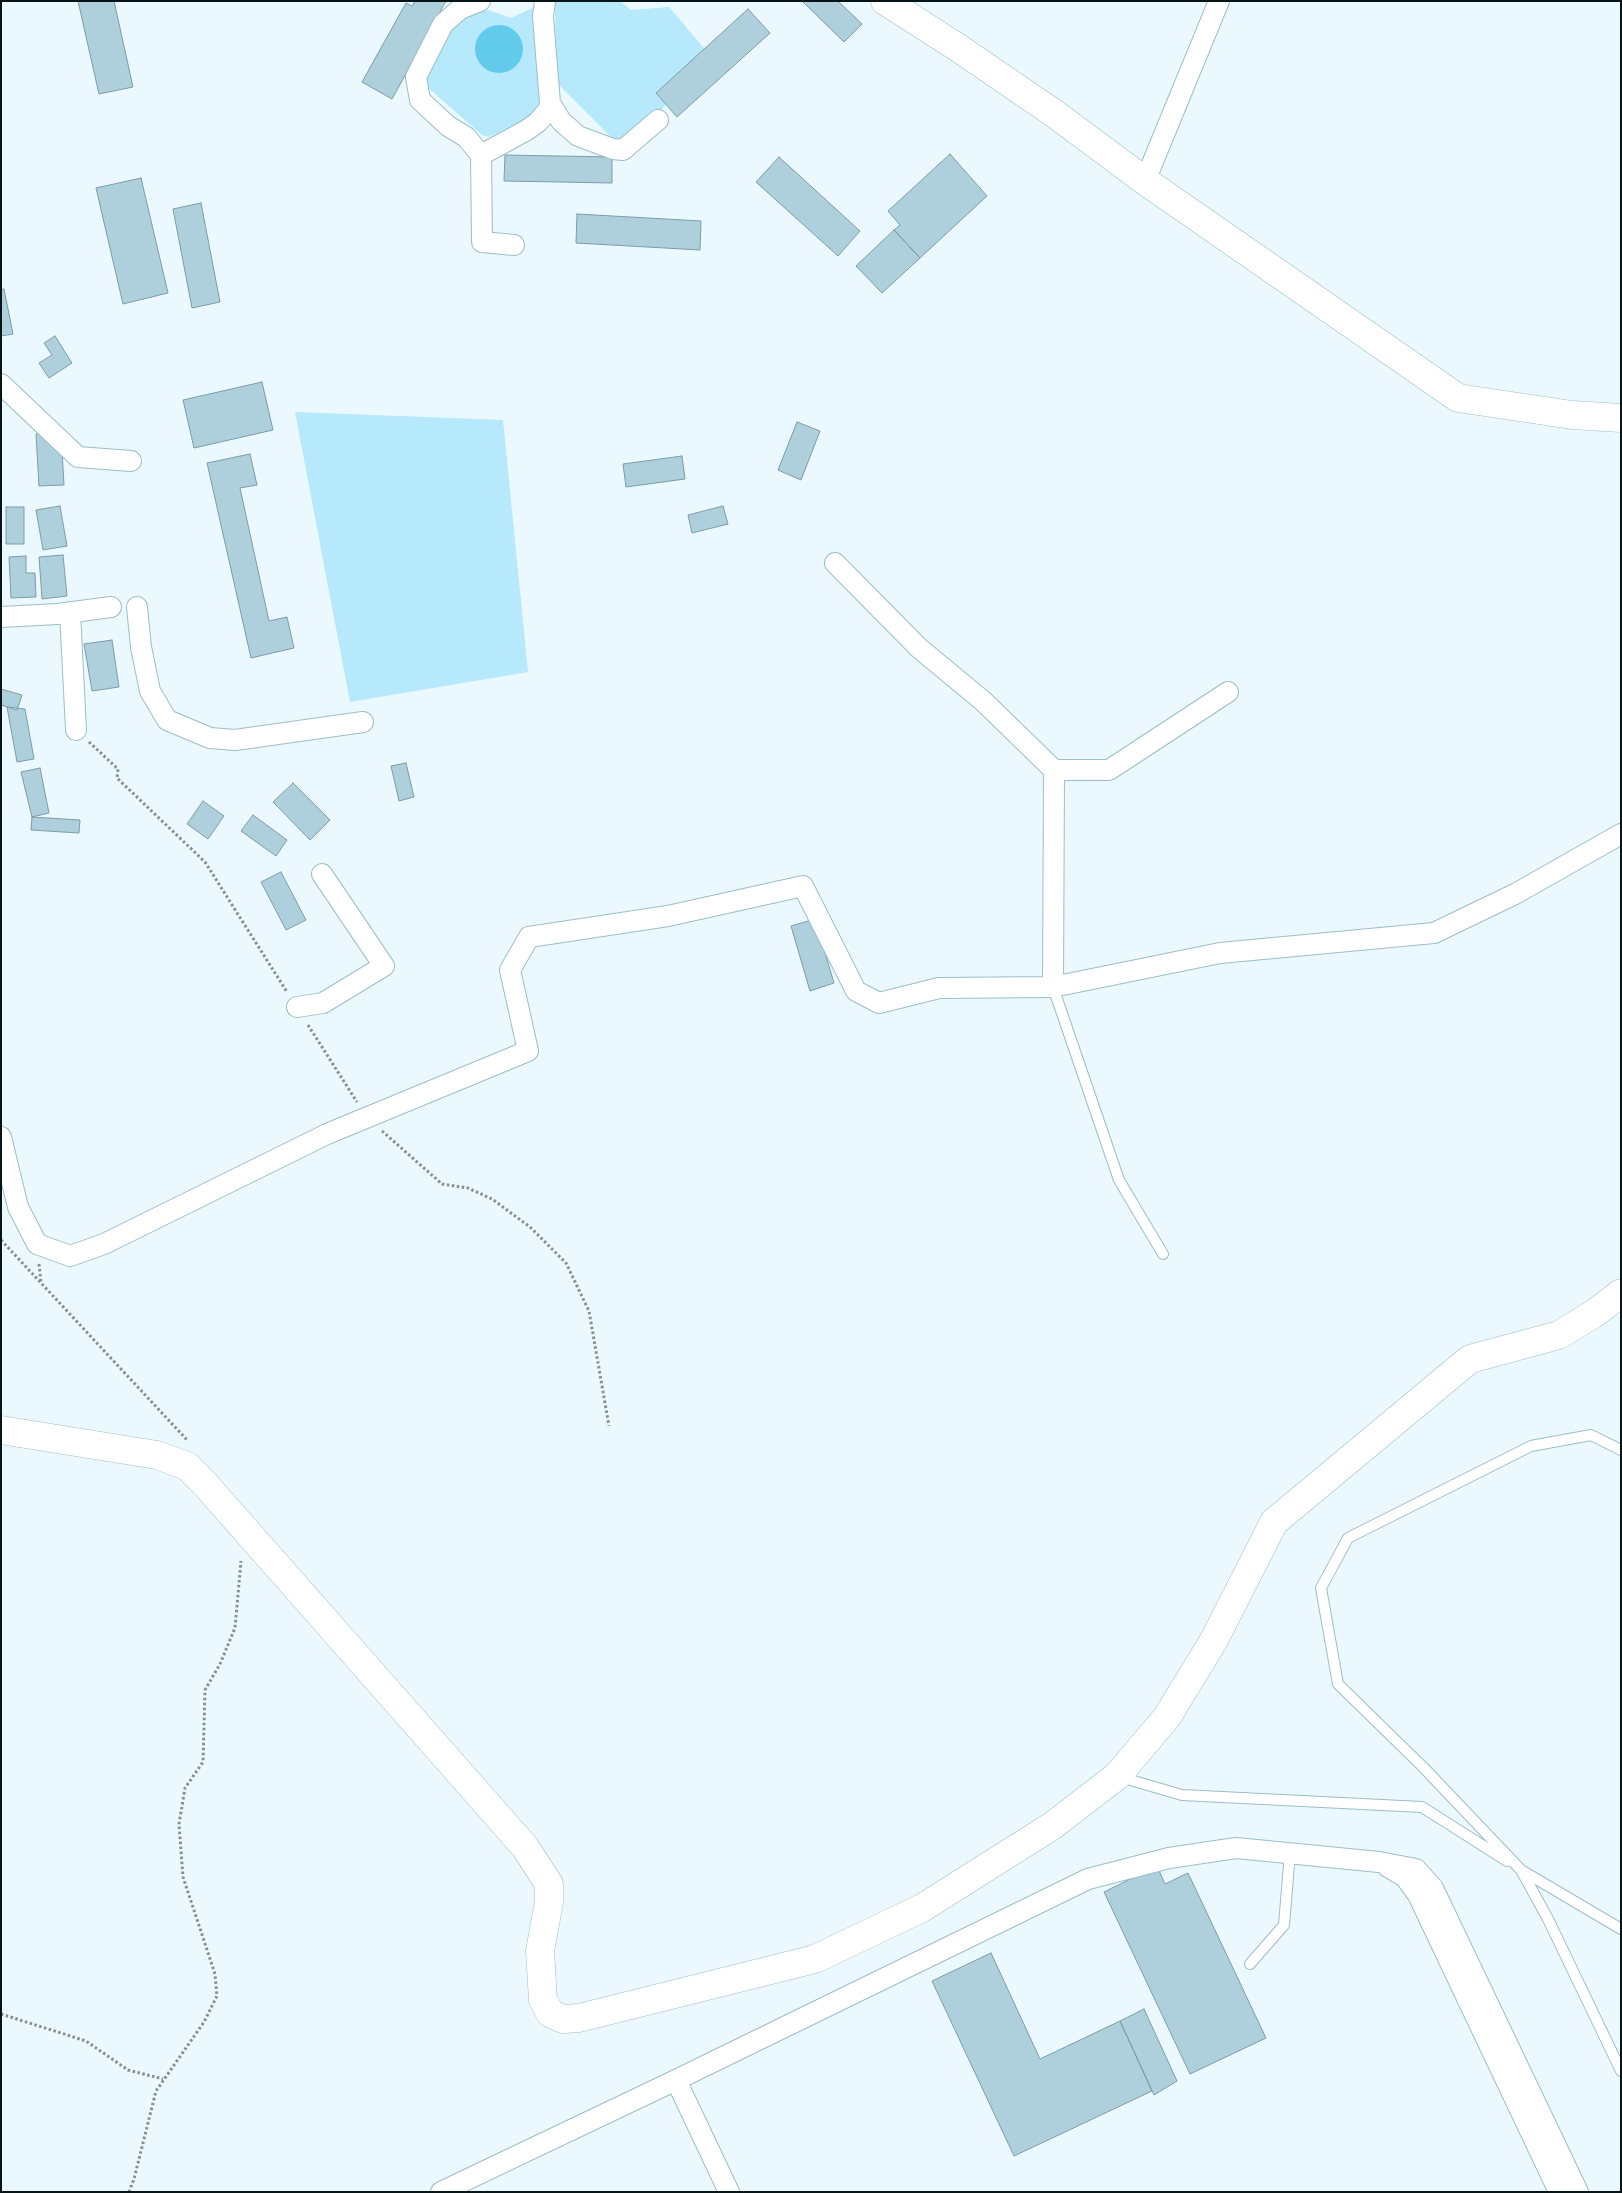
<!DOCTYPE html>
<style>
body{margin:0}
#map{position:relative;width:1622px;height:2193px;overflow:hidden;background:#ebf9fe;font-family:Raleway,sans-serif}
canvas{display:block}
.frame{position:absolute;inset:0;border:2px solid #061317;pointer-events:none}
</style>
<div id="map">
<canvas width="1622" height="2193"></canvas>
<div class="frame"></div>
</div>
<script>
const g = document.querySelector('canvas').getContext('2d');
g.lineJoin = 'round';
function fillPath(path, color) { g.fillStyle = color; g.fill(path, 'evenodd'); }
const toPath = rows => new Path2D(rows.map(r => 'M' + r).join(''));
function strokePath(path, color, width, dash) { g.strokeStyle = color; g.lineWidth = width; g.lineCap = dash ? 'butt' : 'round'; g.setLineDash(dash || []); g.stroke(path); }
const green = toPath([
 [555,1,620,1,631,10,669,7,705,49,656,93,666,105,621,147,556,82],
 [532,8,537,12,535,42,544,102,528,118,489,137,482,135,425,85,425,77,441,46,460,17,488,10,511,18],
 [295,412,503,420,528,672,350,702]
]);
const water = toPath([
 '475 49a24 24 0 1 1 48 0a24 24 0 1 1-48 0Z'
]);
const building = toPath([
 [78,1,114,1,133,87,99,94,78,1],
 [415,1,446,1,392,99,362,82,406,3,412,6,415,1],
 [802,1,838,1,862,24,844,42,802,1],
 [748,9,770,33,677,117,656,93,748,9],
 [950,154,987,196,920,258,894,230,900,225,888,211,950,154],
 [505,155,612,157,612,183,504,181,505,155],
 [779,157,860,231,838,256,756,182,779,157],
 [141,178,168,293,123,304,96,188,141,178],
 [201,203,220,302,192,308,173,209,201,203],
 [577,214,701,221,700,250,576,243,577,214],
 [894,230,920,258,882,293,856,266,894,230],
 [1,289,4,289,13,334,1,336,1,289],
 [55,336,72,363,49,378,39,363,52,355,44,343,55,336],
 [262,382,273,430,194,448,183,400,262,382],
 [797,422,820,431,801,480,778,470,797,422],
 [61,433,64,485,39,486,36,434,61,433],
 [250,454,257,485,240,488,269,621,287,617,294,648,251,658,207,463,250,454],
 [682,456,685,479,626,487,623,464,682,456],
 [60,506,67,546,43,550,36,510,60,506],
 [723,506,728,524,692,533,688,515,723,506],
 [6,507,24,507,24,544,6,544,6,507],
 [63,555,67,596,42,599,39,557,63,555],
 [26,556,26,573,35,573,36,597,11,598,9,557,26,556],
 [112,640,119,687,92,691,84,644,112,640],
 [1,689,22,695,17,710,1,705,1,689],
 [7,707,25,709,34,759,17,762,7,707],
 [406,763,414,797,399,801,391,766,406,763],
 [40,768,49,813,32,817,21,772,40,768],
 [293,783,330,820,310,840,273,802,293,783],
 [203,801,224,816,208,839,187,824,203,801],
 [253,815,287,840,276,856,241,831,253,815],
 [32,817,80,820,79,833,31,830,32,817],
 [281,872,306,920,286,930,261,882,281,872],
 [815,919,834,983,810,991,791,926,815,919],
 [1157,1866,1165,1884,1188,1873,1266,2038,1190,2074,1104,1892,1157,1866],
 [991,1953,1040,2059,1120,2021,1152,2091,1014,2156,932,1981,991,1953],
 [1144,2009,1177,2081,1154,2095,1120,2021,1144,2009]
]);
const path = toPath([
 [89,742,118,769,117,778,205,862,287,992],
 [308,1025,357,1102],
 [382,1131,442,1184,468,1188,492,1199,530,1227,566,1263,589,1311,609,1426],
 [1,1240,188,1441],
 [39,1264,41,1283],
 [1,2014,86,2041,128,2070,163,2079],
 [129,2192,134,2179,156,2091,204,2022,217,1996,215,1974,183,1877,179,1824,185,1788,203,1762,205,1690,220,1664,235,1628,241,1561]
]);
const lane = toPath([
 [1053,987,1119,1180,1163,1254],
 [1621,1450,1591,1435,1531,1446,1348,1538,1321,1588,1338,1684,1423,1767,1521,1870,1548,1919,1621,2071],
 [1120,1777,1182,1795,1422,1807,1507,1861],
 [1521,1870,1621,1929],
 [1250,1964,1284,1925,1290,1852]
]);
const street = toPath([
 [480,1,460,9,443,24,416,77,420,100,448,126,466,137,481,155,482,242,514,245],
 [550,103,561,121,578,136,613,149,623,150,658,120],
 [481,155,527,130,538,122,549,109,550,103,543,17,545,1],
 [1145,181,1219,1],
 [1,384,78,457,131,461],
 [835,563,919,648,983,701,1054,770,1053,987],
 [137,607,141,647,150,691,167,720,210,738,235,740,363,722],
 [70,612,76,730],
 [1,617,58,614,111,607],
 [1054,770,1109,770,1228,692],
 [297,1007,323,1003,384,966,322,874],
 [1,1137,18,1207,37,1244,70,1256,104,1244,327,1134,528,1051,510,970,529,937,668,916,803,886,856,991,879,1003,939,988,1053,987,1220,953,1434,933,1515,894,1621,834],
 [1388,1867,1405,1877,1418,1895,1559,2192],
 [676,2080,729,2192],
 [441,2192,676,2080,1088,1879,1169,1858,1236,1848,1379,1862,1416,1869,1433,1888,1578,2192]
]);
const secondary = toPath([
 [885,1,957,47,1055,114,1145,181,1458,398,1572,415,1621,418],
 [1,1430,157,1455,187,1466,205,1484,525,1847,549,1884,549,1902,540,1951,543,2000,550,2013,563,2019,579,2018,815,1959,922,1908,1052,1826,1117,1776,1167,1717,1214,1640,1274,1522,1470,1359,1559,1335,1595,1313,1621,1293]
]);
fillPath(green, '#b5e9fb');
fillPath(water, '#62cbeb');
fillPath(building, '#add0dc');
strokePath(building, '#7b9ca7', 1);
strokePath(lane, '#9bbec9', 12);
strokePath(street, '#9bbec9', 22);
strokePath(secondary, '#9bbec9', 29);
strokePath(path, '#829094', 3, [2.5, 2.5]);
strokePath(lane, '#fff', 10);
strokePath(street, '#fff', 20);
strokePath(secondary, '#fff', 28);
</script>
